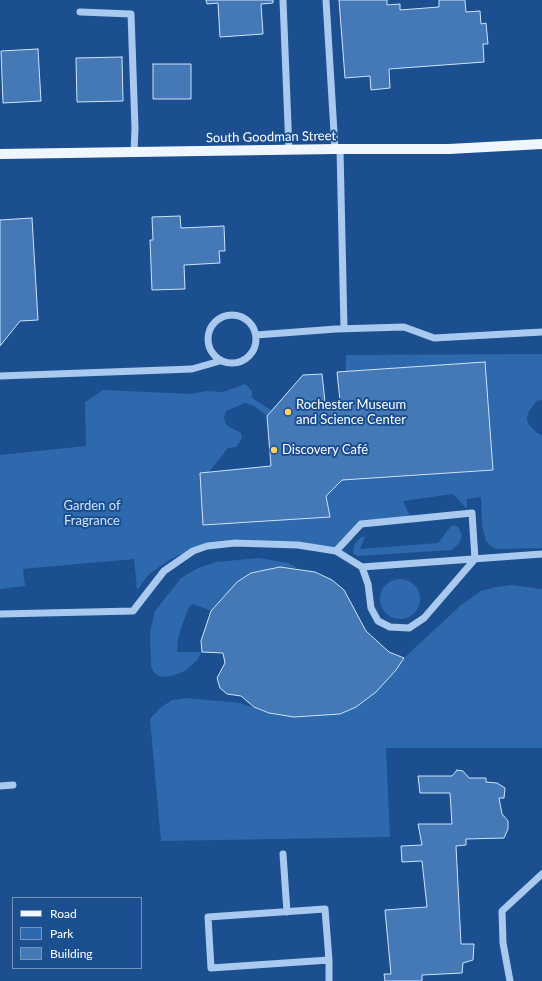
<!DOCTYPE html>
<meta charset="utf-8">
<style>
body{margin:0}
#map{position:relative;width:542px;height:981px;overflow:hidden;background:#1b4f8f;font-family:Lato,sans-serif}
canvas{display:block}
.legend{position:absolute;left:12px;top:897px;width:130px;height:72px;box-sizing:border-box;background:#1b4f8f;border:1px solid #7695bc;margin:0;padding:5px 7px;list-style:none;font-size:12px;color:#fff}
.legend li{display:flex;align-items:center;gap:8px;height:20px}
.legend b{width:20px;border:1px solid #7695bc}
</style>
<div id="map">
<canvas width="542" height="981"></canvas>
<ul class="legend">
<li><b style="height:5px;background:#f0f6ff"></b>Road</li>
<li><b style="height:11px;background:#2e69ad"></b>Park</li>
<li><b style="height:11px;background:#4478b7"></b>Building</li>
</ul>
</div>
<script>
const g = document.querySelector('canvas').getContext('2d');
g.lineJoin = 'round';
function fillPath(path, color) { g.fillStyle = color; g.fill(path, 'evenodd'); }
const toPath = rows => new Path2D(rows.map(r => 'M' + r).join(''));
function strokePath(path, color, width, dash) { g.strokeStyle = color; g.lineWidth = width; g.lineCap = dash ? 'butt' : 'round'; g.setLineDash(dash || []); g.stroke(path); }
function drawText(font, color, halo, rows, align = 'center') {
  g.font = font + ' Lato,sans-serif'; g.lineWidth = 4; g.setLineDash([]); g.textBaseline = 'middle'; g.strokeStyle = halo; g.fillStyle = color; for (const [text, x, y, turn = 0] of rows) {
    g.save(); g.translate(x, y); g.rotate((+turn || 0) * Math.PI / 180); g.textAlign = isNaN(turn) ? turn : align; if (halo) g.strokeText(text, 0, 0); g.fillText(text, 0, 0); g.restore();
  }
}
const green = toPath([
 [542,354,542,400,537,401,532,407,528,413,527,420,530,426,537,433,542,435,542,548,496,549,491,546,486,541,482,525,481,497,467,499,467,509,453,494,403,501,411,518,359,521,334,548,300,542,236,539,207,542,171,559,149,574,137,590,134,559,23,569,25,586,0,589,0,455,86,446,85,402,103,390,191,394,206,391,223,392,245,384,252,391,252,398,271,410,267,416,254,406,245,403,226,411,224,417,226,425,241,433,242,438,236,447,228,448,209,472,200,473,203,525,329,517,326,496,342,480,493,470,346,372,346,355],
 [455,525,459,528,462,536,460,542,452,550,358,556,353,554,354,545,361,537,365,537,360,549,438,543,451,526],
 [259,558,288,563,298,568,280,567,251,573,237,582,211,611,193,604,189,607,185,617,178,638,177,652,202,652,197,660,185,671,172,676,161,677,154,673,151,665,150,632,155,611,181,578,198,568,216,562],
 '380 599a20 20 0 1 1 40 0a20 20 0 1 1-40 0Z',
 [511,585,542,589,542,748,386,748,390,837,161,841,150,719,160,708,172,700,187,698,240,703,269,713,294,717,340,714,356,707,376,692,396,670,404,658,461,605,481,591,496,587]
]);
const building = toPath([
 [206,0,273,0,273,3,261,4,263,34,220,37,218,3,207,4,206,0],
 [339,0,387,0,387,5,400,4,400,10,439,7,439,0,465,0,466,12,480,11,481,24,486,23,488,44,483,44,484,62,389,69,390,88,371,90,370,76,345,78,339,0],
 [38,49,41,101,3,103,1,51,38,49],
 [122,57,123,101,77,102,76,58,122,57],
 [153,64,191,64,191,99,153,99,153,64],
 [180,216,181,228,224,226,225,251,219,251,220,263,184,265,185,289,152,290,150,240,153,240,152,217,180,216],
 [32,218,38,320,20,321,0,346,0,220,32,218],
 [485,362,493,470,342,480,326,496,330,517,203,525,200,473,271,466,267,416,303,375,322,374,325,402,340,401,337,372,485,362],
 [280,567,315,572,332,580,344,590,366,631,389,652,404,658,396,670,376,692,356,707,340,714,294,717,269,713,254,707,241,696,227,694,220,688,217,678,225,663,223,653,202,652,201,641,211,611,237,582,251,573,280,567],
 [457,770,463,771,469,778,486,778,486,782,497,783,505,788,504,798,499,798,502,814,508,821,508,829,504,838,466,839,466,845,456,846,461,944,474,944,473,960,463,963,462,973,422,975,422,981,385,981,384,974,391,974,385,910,427,907,422,861,402,862,401,846,422,845,418,824,452,824,450,793,420,793,418,776,452,776,457,770]
]);
const minor = toPath([
 [283,0,289,150],
 [326,0,335,149],
 [80,12,131,14,135,128,134,152],
 [340,149,344,328],
 '208 339a24 24 0 1 1 48 0a24 24 0 1 1-48 0Z',
 [256,335,336,329,404,327,434,338,542,332],
 [0,376,192,369,220,361],
 [336,551,361,524,472,513,475,559,424,618,409,628,390,627,378,621,371,608,368,584,362,567],
 [0,614,133,611,164,571,193,551,207,546,235,543,298,545,336,551,362,567,542,554],
 [0,786,13,785],
 [283,854,287,912],
 [329,960,211,968,208,917,325,909,329,960,329,981],
 [510,981,503,943,502,911,542,874]
]);
const major = toPath([
 [0,154,335,149,449,149,542,144]
]);
const markers = [
 [288,412,4,"#ffd166"],
 [274,450,4,"#ffd166"]
];
const streetNames = [
 ["South Goodman Street",271,137,-1]
];
const poiNames = [
 ["Rochester Museum",296,405],
 ["and Science Center",296,420],
 ["Discovery Café",282,450]
];
const parkNames = [
 ["Garden of",92,506],
 ["Fragrance",92,521]
];
fillPath(green, '#2e69ad');
fillPath(building, '#4478b7');
strokePath(building, '#cfe3fa', 1);
strokePath(minor, '#a9c9ee', 7);
strokePath(major, '#f0f6ff', 10);
for (const [x, y, r, color] of markers) { const dot = new Path2D(); dot.arc(x, y, r, 0, 2 * Math.PI); g.fillStyle = color; g.fill(dot); strokePath(dot, '#1b4f8f', 1.5); }
drawText('13px', '#fff', '#1b4f8f', streetNames);
drawText('13px', '#fff', '#1b4f8f', poiNames, 'left');
drawText('13px', '#cfe3fa', '#1b4f8f', parkNames);
</script>
